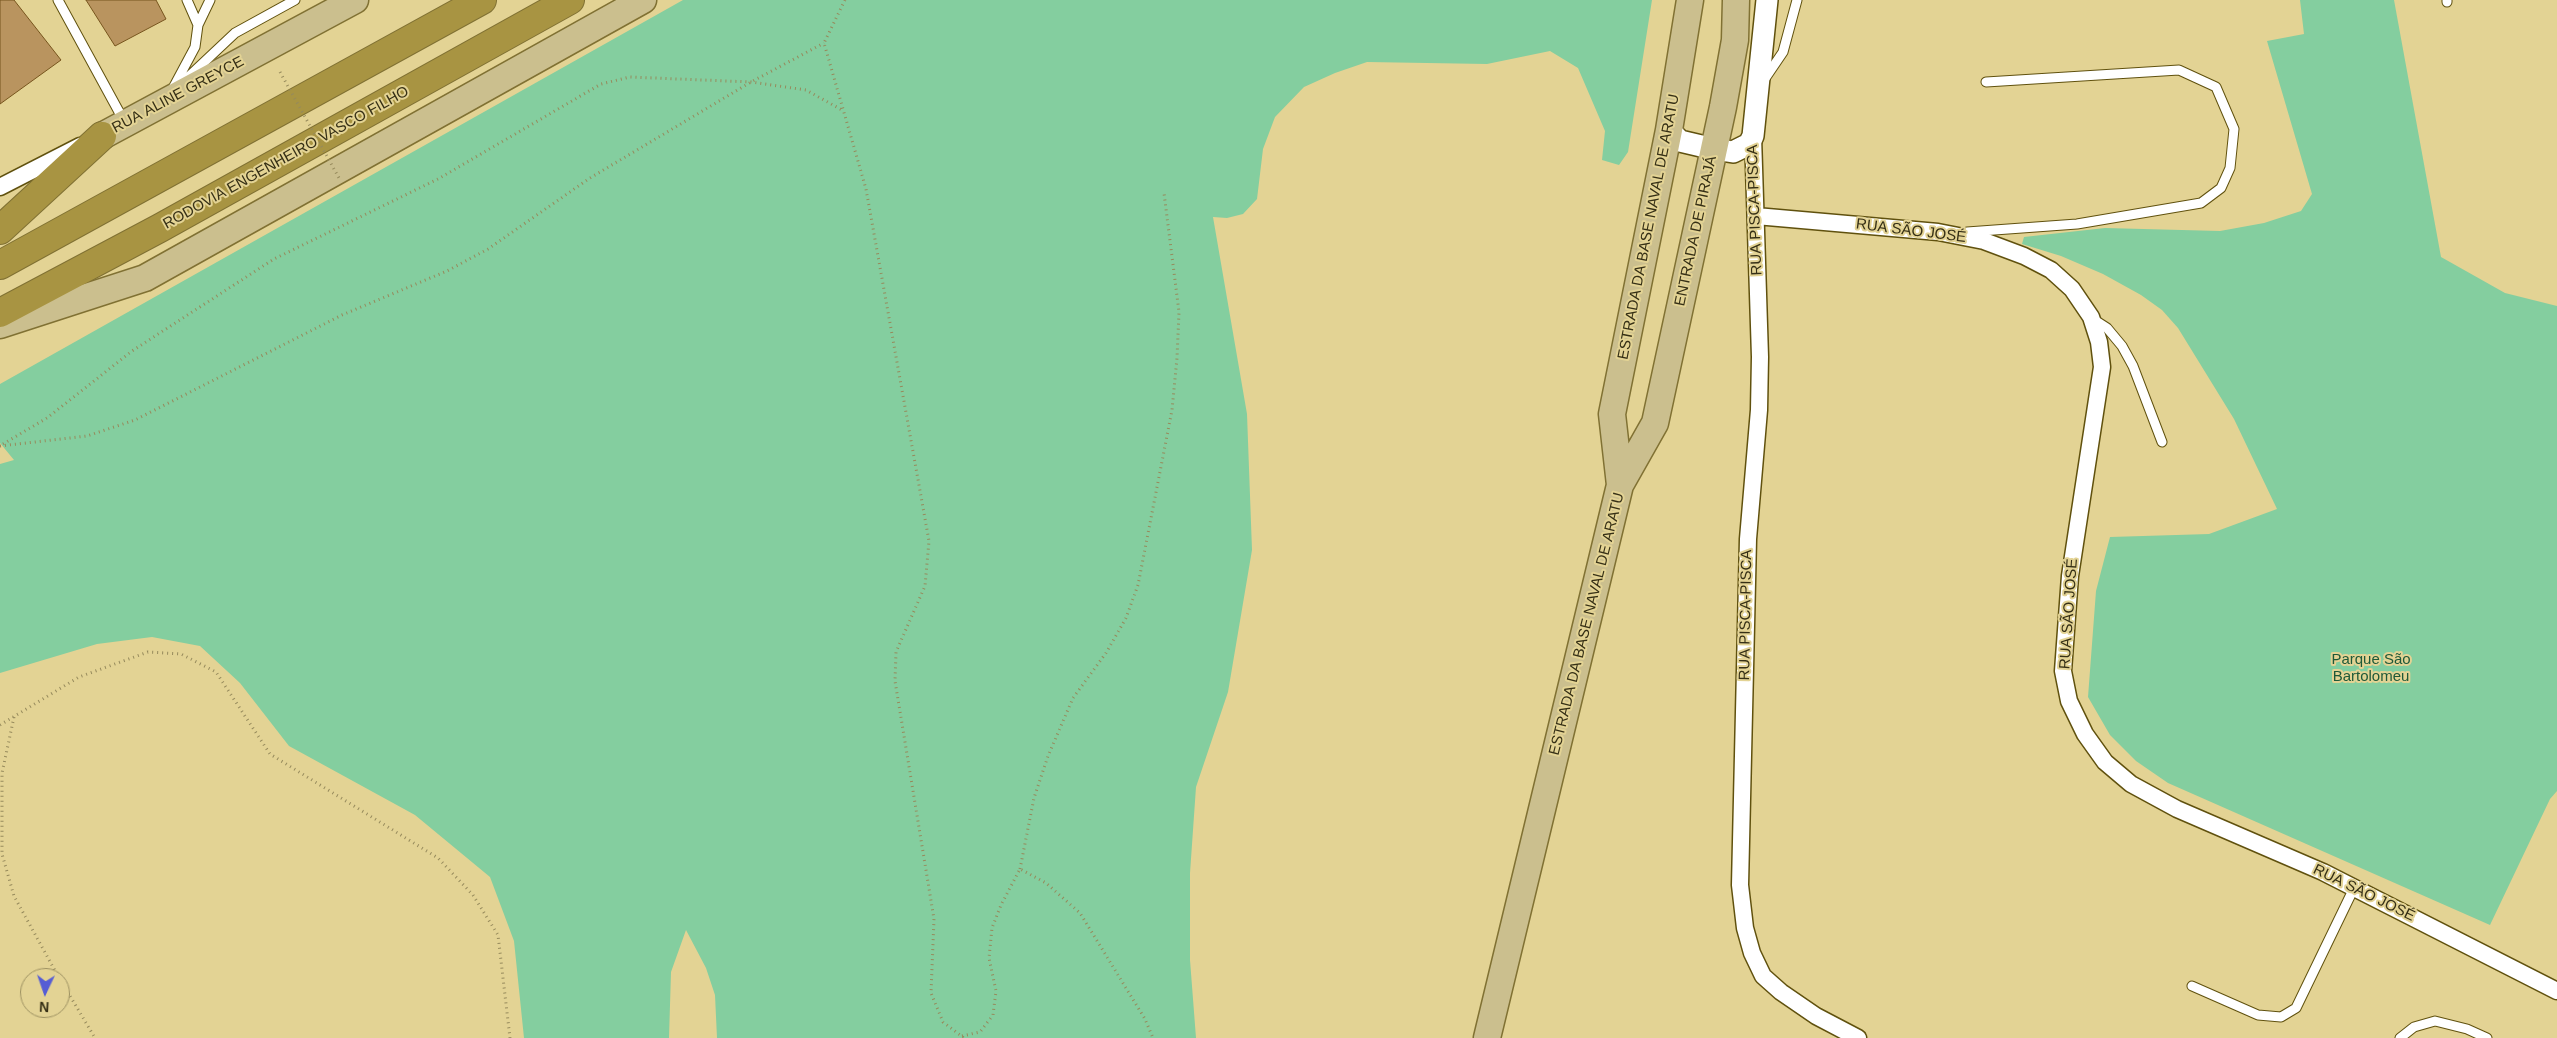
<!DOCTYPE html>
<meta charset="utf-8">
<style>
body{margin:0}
#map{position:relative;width:2557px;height:1038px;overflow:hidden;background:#e3d394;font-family:Helvetica,sans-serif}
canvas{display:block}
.north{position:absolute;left:20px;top:968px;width:50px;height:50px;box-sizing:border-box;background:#e3d394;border:1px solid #9e9262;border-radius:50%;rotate:183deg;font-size:14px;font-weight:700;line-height:20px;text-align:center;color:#363016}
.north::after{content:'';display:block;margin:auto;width:18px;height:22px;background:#565dd4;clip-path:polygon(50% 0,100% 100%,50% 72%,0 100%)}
</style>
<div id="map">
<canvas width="2557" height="1038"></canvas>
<div class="north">N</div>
</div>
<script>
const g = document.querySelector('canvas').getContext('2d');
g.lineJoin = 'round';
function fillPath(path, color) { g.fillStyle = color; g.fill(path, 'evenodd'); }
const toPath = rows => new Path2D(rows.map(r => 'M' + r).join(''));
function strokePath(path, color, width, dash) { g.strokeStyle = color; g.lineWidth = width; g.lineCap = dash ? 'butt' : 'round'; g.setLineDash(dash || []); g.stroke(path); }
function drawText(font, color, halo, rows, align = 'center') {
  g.font = font + ' Helvetica,sans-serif'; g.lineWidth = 4; g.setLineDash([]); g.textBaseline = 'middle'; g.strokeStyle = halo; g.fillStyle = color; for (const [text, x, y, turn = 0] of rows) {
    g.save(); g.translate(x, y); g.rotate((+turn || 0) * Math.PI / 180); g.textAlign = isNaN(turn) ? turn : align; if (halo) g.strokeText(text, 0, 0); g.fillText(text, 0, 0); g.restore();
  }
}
const green = toPath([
 [683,0,1652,0,1628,152,1619,165,1602,160,1605,131,1578,68,1550,51,1487,64,1367,62,1335,73,1304,87,1275,117,1263,149,1257,199,1243,214,1227,218,1213,217,1247,414,1252,550,1228,692,1196,787,1190,873,1190,960,1196,1038,717,1038,715,995,706,968,686,930,671,972,669,1038,524,1038,514,941,490,877,415,815,289,746,240,683,200,646,152,637,97,644,0,673,0,464,14,460,0,443,0,384],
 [2300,0,2394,0,2441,257,2505,293,2557,306,2557,791,2550,799,2490,925,2168,783,2136,761,2110,735,2088,697,2096,591,2110,537,2209,534,2277,509,2234,419,2178,328,2162,310,2141,295,2103,274,2061,256,2022,244,2024,237,2105,228,2220,231,2264,223,2301,211,2312,194,2267,41,2304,34]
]);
const building = toPath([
 [0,0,14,0,61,60,0,104,0,0],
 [86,0,156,0,166,19,115,46,86,0]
]);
const path = toPath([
 [845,0,824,43,866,189,929,541,925,586,896,652,895,681,934,919,931,993,943,1022,964,1038],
 [3,444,47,418,132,351,274,259,438,179,601,84,630,77,751,82,806,90,842,110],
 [0,446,87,436,135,420,342,315,447,271,488,249,590,178,751,82,824,43],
 [14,717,2,773,2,854,14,896,59,978],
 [0,725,79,677,148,652,181,654,216,672,270,754,438,858,473,895,498,935,510,1038],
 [1020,869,1034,798,1048,756,1073,698,1106,653,1126,618,1138,585,1172,410,1177,358,1179,312,1164,193],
 [60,979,95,1038],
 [962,1036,980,1032,993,1015,996,991,989,958,992,928,1001,905,1020,869,1046,883,1080,913,1145,1019,1153,1038]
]);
const service = toPath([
 [58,0,124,121],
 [187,0,198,25],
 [2447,0,2447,2],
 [185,80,235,33,295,0],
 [1764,80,1783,52,1797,0],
 [172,90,195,47,198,25,210,0],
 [1967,232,2077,224,2201,203,2221,188,2230,168,2234,129,2216,87,2179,70,1986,82],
 [2093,319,2107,328,2122,346,2133,366,2162,442],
 [2192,986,2258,1015,2281,1017,2296,1008,2354,888],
 [2400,1038,2414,1027,2435,1021,2467,1029,2487,1038]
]);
const minor = toPath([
 [1753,136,1760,357,1759,410,1748,539,1740,885,1745,928,1752,953,1763,976,1781,992,1816,1016,1858,1038],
 [0,187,80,146],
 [1756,216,1938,232,1984,241,2024,256,2051,270,2072,289,2091,317,2099,342,2102,367,2070,576,2063,671,2069,701,2085,734,2105,762,2131,784,2177,809,2323,872,2557,991]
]);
const tertiary = toPath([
 [1669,130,1680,141,1714,149,1733,152,1749,144,1753,136,1767,0]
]);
const primary = toPath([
 [102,136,355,0],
 [0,325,145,278,643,0],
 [1620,485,1655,423,1723,107,1735,40,1736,0],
 [1487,1038,1620,485,1612,414,1669,130,1690,0]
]);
const motorway = toPath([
 [0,230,102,136],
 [0,265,482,0],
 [0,313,160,228,570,0]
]);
const pathBridge = toPath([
 [280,72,339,178]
]);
const streetNames = [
 ["RUA ALINE GREYCE",178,95,-28],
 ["RODOVIA ENGENHEIRO VASCO FILHO",286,158,-29],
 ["RUA PISCA-PISCA",1755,210,-92],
 ["ESTRADA DA BASE NAVAL DE ARATU",1649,227,-79],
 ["ENTRADA DE PIRAJÁ",1696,231,-78],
 ["RUA SÃO JOSÉ",1911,231,7],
 ["RUA SÃO JOSÉ",2069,614,-86],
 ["RUA PISCA-PISCA",1746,615,-89],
 ["ESTRADA DA BASE NAVAL DE ARATU",1587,624,-76],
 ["RUA SÃO JOSÉ",2364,893,26]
];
const parkNames = [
 ["Parque São",2371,660],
 ["Bartolomeu",2371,677]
];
fillPath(green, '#84ce9f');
fillPath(building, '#b9945f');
strokePath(building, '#77551e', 1);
strokePath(service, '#60510e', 11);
strokePath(minor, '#60510e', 19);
strokePath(tertiary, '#60510e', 24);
strokePath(primary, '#807133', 29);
strokePath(motorway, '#807133', 30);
strokePath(path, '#968a5c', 3, [1, 4]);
strokePath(service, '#fff', 9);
strokePath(minor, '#fff', 16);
strokePath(tertiary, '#fff', 21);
strokePath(primary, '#cbbf8e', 26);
strokePath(motorway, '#a89442', 28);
strokePath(pathBridge, '#968a5c', 3, [1, 4]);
drawText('15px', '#363016', '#e3d394', streetNames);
drawText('15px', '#1e5938', '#e3d394', parkNames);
</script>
